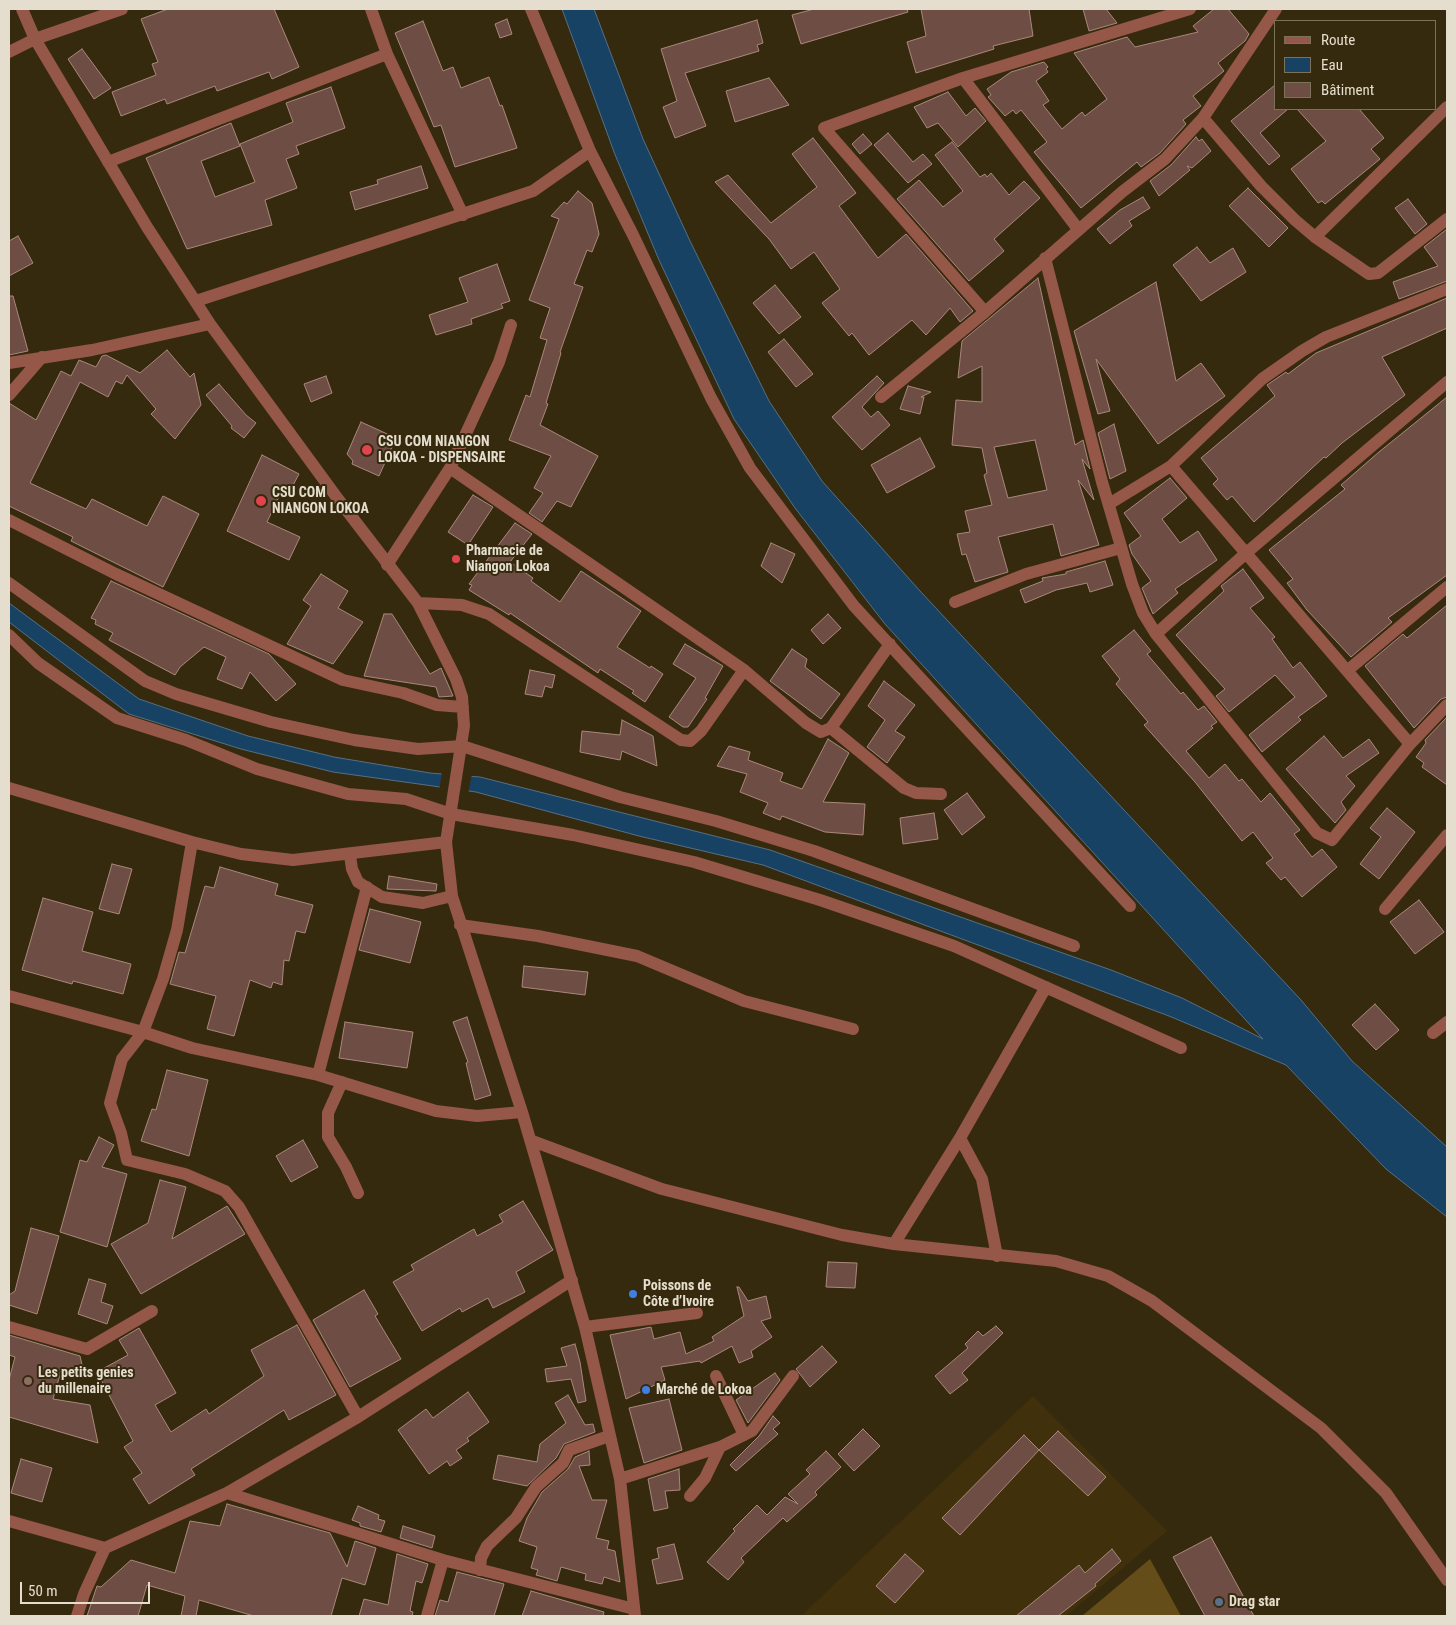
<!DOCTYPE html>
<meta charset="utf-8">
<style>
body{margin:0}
#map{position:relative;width:1456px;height:1625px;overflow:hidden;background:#362a0e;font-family:"Roboto Condensed",sans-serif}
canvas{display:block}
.frame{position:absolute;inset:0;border:10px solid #e5ddcd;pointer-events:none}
.legend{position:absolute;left:1274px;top:20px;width:162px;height:90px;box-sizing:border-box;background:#362a0e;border:1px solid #7c725a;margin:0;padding:6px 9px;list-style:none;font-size:15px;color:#e5ddcd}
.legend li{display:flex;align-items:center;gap:10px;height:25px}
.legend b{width:25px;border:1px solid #7c725a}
.scale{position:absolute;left:20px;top:1582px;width:130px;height:22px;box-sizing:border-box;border:2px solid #e5ddcd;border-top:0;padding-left:6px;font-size:15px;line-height:18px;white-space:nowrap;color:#e5ddcd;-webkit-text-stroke:4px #362a0e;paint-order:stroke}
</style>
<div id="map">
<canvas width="1456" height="1625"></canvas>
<div class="frame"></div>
<ul class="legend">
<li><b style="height:6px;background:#945748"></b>Route</li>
<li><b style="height:14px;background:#174264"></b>Eau</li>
<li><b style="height:14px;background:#6e4e44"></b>Bâtiment</li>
</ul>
<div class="scale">50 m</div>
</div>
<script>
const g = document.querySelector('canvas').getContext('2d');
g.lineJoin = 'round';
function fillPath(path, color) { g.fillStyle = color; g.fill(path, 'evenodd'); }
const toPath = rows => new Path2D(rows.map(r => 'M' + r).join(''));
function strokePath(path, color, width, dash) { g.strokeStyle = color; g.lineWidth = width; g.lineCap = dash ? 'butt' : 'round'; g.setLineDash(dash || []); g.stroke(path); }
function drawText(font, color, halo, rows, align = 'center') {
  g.font = font + ' "Roboto Condensed",sans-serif'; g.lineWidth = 4; g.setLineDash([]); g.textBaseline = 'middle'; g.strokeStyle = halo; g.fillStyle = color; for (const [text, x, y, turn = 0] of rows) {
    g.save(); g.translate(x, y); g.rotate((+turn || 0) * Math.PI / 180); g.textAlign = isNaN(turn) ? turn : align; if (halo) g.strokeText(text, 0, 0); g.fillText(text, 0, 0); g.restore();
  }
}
const built = toPath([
 [1033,1396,1167,1531,1066,1616,801,1616]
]);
const green = toPath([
 [1150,1559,1181,1616,1082,1616]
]);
const water = toPath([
 [562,9,594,9,643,139,690,241,769,401,822,481,920,591,1301,1000,1352,1061,1447,1147,1447,1217,1386,1169,1286,1065,1169,1016,763,865,639,836,476,792,333,772,241,749,129,714,9,622,9,603,139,699,248,736,334,757,430,773,480,777,770,850,1111,970,1182,998,1263,1039,885,624,795,508,734,419,659,260,614,152,562,9]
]);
const pier = toPath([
 [442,772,472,774,468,794,439,791]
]);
const building = toPath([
 [168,9,274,9,299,67,272,79,269,72,217,91,215,86,167,104,165,99,121,116,112,92,156,75,152,64,158,62,141,19,168,9],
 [814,9,907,9,908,12,801,44,792,15,814,9],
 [921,9,1029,9,1033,36,993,46,994,49,916,73,907,42,926,36,921,9],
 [1083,9,1106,9,1117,23,1089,31,1083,9],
 [1214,9,1228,9,1249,34,1245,41,1218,63,1224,71,1193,96,1201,106,1183,120,1186,124,1160,153,1141,167,1137,162,1081,208,1034,152,1047,142,1021,110,1016,114,1013,110,1005,116,988,97,991,95,987,89,1011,72,1044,62,1048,67,1046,69,1048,72,1036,81,1049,101,1043,105,1062,129,1082,112,1085,116,1107,99,1074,53,1127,37,1135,47,1198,32,1193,26,1214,9],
 [507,19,512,34,500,38,495,24,507,19],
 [757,20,763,43,757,45,759,51,685,73,706,126,675,138,663,107,677,101,661,49,757,20],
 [423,21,443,71,453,67,461,88,489,77,500,106,502,105,517,148,455,167,441,125,434,127,395,33,423,21],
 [82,49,111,88,94,99,68,59,82,49],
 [769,78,789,105,735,122,726,91,769,78],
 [1275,85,1275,109,1288,109,1260,133,1280,156,1269,165,1231,121,1275,85],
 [331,87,345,128,296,146,299,154,286,159,297,188,265,200,272,225,187,249,146,158,231,123,240,146,201,161,215,197,255,182,240,144,293,122,286,103,331,87],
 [948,92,966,116,975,108,986,121,958,147,938,123,927,128,914,107,948,92],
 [1297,109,1359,109,1384,138,1371,149,1380,159,1325,204,1322,201,1318,203,1291,169,1326,141,1297,109],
 [888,133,913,162,923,154,932,164,908,183,874,145,888,133],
 [863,134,872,144,860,154,852,144,863,134],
 [1196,137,1199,141,1202,139,1211,151,1192,168,1187,166,1190,170,1159,196,1150,181,1171,165,1196,137],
 [813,138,856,193,839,206,878,258,906,234,973,311,960,322,950,308,926,335,912,320,869,355,852,333,849,336,822,303,840,289,814,252,791,269,769,239,715,182,728,175,771,223,817,187,792,154,813,138],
 [952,142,980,177,985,174,987,177,991,173,1009,195,1024,181,1040,198,994,239,1004,251,969,281,897,199,919,180,943,207,963,191,935,155,952,142],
 [421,166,428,188,355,210,350,192,378,184,377,180,421,166],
 [1248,188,1288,228,1269,247,1229,206,1248,188],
 [578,191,592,203,599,234,592,252,587,250,574,284,583,287,560,352,561,353,546,403,548,404,540,425,598,456,571,507,557,501,542,522,529,513,543,493,534,488,551,456,509,440,526,395,530,397,547,340,540,338,550,308,529,300,559,219,551,216,564,202,567,204,578,191],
 [1143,197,1150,208,1129,221,1132,226,1110,244,1097,229,1120,210,1143,197],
 [1408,199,1427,224,1415,234,1395,208,1408,199],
 [1447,229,1447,281,1399,299,1393,282,1438,266,1424,247,1447,229],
 [18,236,33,263,9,276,9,241,18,236],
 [1197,247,1210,263,1233,248,1246,272,1201,301,1173,265,1197,247],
 [497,264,510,301,501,304,503,308,471,319,472,324,436,335,429,315,468,302,459,278,497,264],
 [1038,278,1075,445,1083,440,1090,469,1082,459,1094,500,1078,480,1099,545,1061,556,1053,524,998,537,1008,572,975,582,966,554,962,555,957,534,970,532,965,511,992,505,984,475,987,473,982,448,952,445,956,400,982,402,982,366,958,378,962,341,1038,278],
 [1035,440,1047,490,1008,498,994,447,1035,440],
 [1156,282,1176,381,1201,363,1225,396,1158,444,1096,359,1110,411,1098,414,1074,331,1156,282],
 [775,285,801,317,779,334,753,303,775,285],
 [9,296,13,296,28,351,9,355,9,296],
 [1447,298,1447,328,1382,357,1405,395,1342,443,1326,458,1324,457,1254,522,1232,496,1227,500,1213,484,1218,479,1201,458,1275,396,1267,385,1286,372,1288,374,1316,353,1447,298],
 [784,339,813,374,796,387,768,352,784,339],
 [167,350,190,377,194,373,201,405,175,439,151,414,156,409,127,375,122,384,116,381,108,397,80,382,30,483,86,509,92,499,147,526,163,496,199,514,163,587,71,541,73,537,9,506,9,403,36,420,61,371,71,376,79,360,96,367,102,356,106,355,140,373,167,350],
 [326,376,332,393,311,402,304,384,326,376],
 [877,376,884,383,862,407,871,417,878,411,890,425,862,450,832,417,877,376],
 [219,384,246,415,256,423,244,438,231,428,232,426,206,395,219,384],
 [908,386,931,392,921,397,924,397,920,414,900,409,908,386],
 [1447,397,1447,575,1388,618,1392,622,1351,657,1307,610,1287,583,1293,579,1269,550,1345,489,1341,485,1379,452,1447,397],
 [361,422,396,438,379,476,352,464,353,461,347,454,361,422],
 [1114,424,1126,471,1110,479,1098,433,1114,424],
 [920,438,935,467,887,493,871,465,920,438],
 [262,455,299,474,290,491,283,488,267,522,300,537,289,560,227,531,262,455],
 [1170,478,1187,498,1162,519,1180,543,1198,531,1217,560,1175,589,1178,593,1153,614,1142,588,1151,581,1132,554,1129,545,1141,536,1124,513,1170,478],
 [473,495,493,507,468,545,448,532,473,495],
 [515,523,532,534,510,562,533,578,531,581,560,602,581,571,641,611,617,647,650,668,651,666,663,674,645,702,632,693,634,691,600,669,598,673,510,613,509,615,469,590,472,585,469,584,515,523],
 [771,543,795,554,782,583,761,566,771,543],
 [1105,561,1113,585,1090,592,1087,583,1056,590,1025,603,1020,590,1043,581,1042,578,1066,574,1066,572,1105,561],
 [1243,569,1264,598,1250,608,1275,637,1272,639,1293,668,1300,662,1327,696,1298,717,1301,720,1262,752,1249,735,1295,697,1275,675,1229,712,1216,696,1225,689,1176,635,1224,591,1221,586,1243,569],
 [321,574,348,591,338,608,363,622,333,664,287,644,311,606,303,600,321,574],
 [111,581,269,654,296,684,276,701,250,672,242,689,217,679,226,657,204,647,180,667,175,675,109,640,113,633,95,624,96,620,91,618,111,581],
 [1447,605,1447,697,1441,699,1414,728,1365,666,1403,634,1407,638,1447,605],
 [384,614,392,614,430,674,441,668,453,696,439,697,436,687,364,676,384,614],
 [828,614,841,628,823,644,811,630,828,614],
 [1134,630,1151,651,1147,654,1181,694,1183,692,1198,710,1204,706,1217,722,1211,726,1213,728,1186,751,1209,778,1225,764,1239,781,1242,779,1261,802,1270,793,1300,830,1294,834,1312,857,1322,849,1337,867,1302,897,1285,877,1281,880,1266,863,1273,858,1253,832,1242,841,1195,782,1144,725,1148,722,1116,684,1120,679,1102,656,1134,630],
 [685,644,723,666,705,698,707,699,688,727,683,727,669,717,696,678,673,664,685,644],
 [792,649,807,659,805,667,840,694,821,719,770,681,792,649],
 [530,670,555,675,552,688,545,686,542,697,525,694,530,670],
 [884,681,915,705,895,731,905,737,887,763,867,747,885,720,868,706,884,681],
 [1447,717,1447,785,1422,767,1424,763,1416,757,1426,743,1425,740,1447,717],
 [622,720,653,736,657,766,622,751,620,760,580,752,582,731,620,735,622,720],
 [1324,736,1343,758,1369,739,1379,753,1346,776,1355,786,1341,802,1346,810,1335,823,1286,769,1324,736],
 [828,739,849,753,823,802,865,804,863,835,825,832,782,816,780,820,763,813,768,803,740,792,747,774,717,766,729,746,750,752,748,760,783,773,780,781,802,789,828,739],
 [967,793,985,817,962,835,944,810,967,793],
 [1387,808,1415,832,1379,879,1360,864,1381,837,1370,828,1387,808],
 [934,813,938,839,903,844,900,818,934,813],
 [112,864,132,869,119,914,99,909,112,864],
 [220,867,278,884,275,895,313,905,305,933,296,931,289,961,284,960,282,985,273,982,271,988,250,980,234,1036,207,1029,216,996,170,984,179,952,185,953,205,886,214,888,220,867],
 [389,876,437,884,436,891,387,889,389,876],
 [43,898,93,912,82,951,131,964,123,994,73,981,72,984,22,970,43,898],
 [1419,900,1444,932,1415,954,1390,922,1419,900],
 [370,909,421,922,410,963,359,950,370,909],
 [524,966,588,972,585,995,522,987,524,966],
 [1375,1004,1399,1030,1376,1050,1352,1025,1375,1004],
 [467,1017,491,1095,475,1100,466,1063,468,1062,453,1022,467,1017],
 [345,1022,413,1032,407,1068,339,1058,345,1022],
 [167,1070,208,1080,189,1156,141,1141,152,1109,156,1110,167,1070],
 [99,1137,114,1145,102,1167,127,1174,107,1247,60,1232,80,1160,87,1162,99,1137],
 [303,1140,318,1167,291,1182,276,1156,303,1140],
 [160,1180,186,1187,172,1239,227,1206,245,1234,141,1294,111,1244,148,1223,160,1180],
 [523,1201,553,1250,516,1272,525,1292,493,1308,488,1298,462,1312,460,1308,422,1331,393,1282,414,1270,411,1265,474,1229,477,1236,503,1222,499,1215,523,1201],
 [31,1228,59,1236,37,1314,9,1305,9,1295,15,1291,31,1228],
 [828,1262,857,1263,855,1288,826,1287,828,1262],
 [89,1279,106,1284,101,1302,113,1306,107,1324,78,1314,89,1279],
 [737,1287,739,1287,748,1301,766,1296,771,1318,761,1321,772,1337,751,1351,753,1357,739,1363,732,1346,701,1363,700,1361,661,1367,665,1380,626,1399,610,1335,651,1327,654,1339,680,1332,686,1354,714,1341,712,1337,744,1316,737,1287],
 [364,1290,378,1314,375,1316,401,1359,350,1387,313,1320,364,1290],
 [297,1325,336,1395,289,1420,284,1410,191,1469,195,1475,149,1504,133,1479,142,1473,124,1447,133,1441,97,1372,128,1355,119,1340,139,1328,176,1393,155,1405,171,1432,206,1409,209,1414,264,1376,251,1350,297,1325],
 [996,1326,1003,1333,962,1373,968,1380,950,1394,935,1376,968,1348,965,1344,978,1331,983,1336,996,1326],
 [9,1335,80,1356,84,1374,62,1368,53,1399,90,1405,98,1443,9,1417,9,1380,15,1357,9,1355,9,1335],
 [575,1344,580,1362,586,1401,578,1403,571,1379,547,1382,545,1369,567,1366,561,1348,575,1344],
 [822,1346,837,1362,810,1387,796,1369,822,1346],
 [775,1373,780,1380,748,1423,736,1400,775,1373],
 [468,1392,489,1422,467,1438,469,1441,456,1450,462,1458,450,1466,447,1461,429,1474,398,1430,426,1409,433,1418,468,1392],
 [568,1395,585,1425,593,1424,595,1432,564,1444,556,1458,527,1486,493,1479,498,1455,537,1462,540,1444,566,1423,555,1403,568,1395],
 [669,1399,682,1450,644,1463,629,1408,669,1399],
 [773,1416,780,1423,773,1429,778,1434,736,1471,730,1465,759,1436,773,1416],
 [863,1429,880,1446,854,1471,838,1454,863,1429],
 [1058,1431,1106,1477,1088,1496,1039,1450,1058,1431],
 [1024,1435,1039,1450,960,1535,942,1518,1024,1435],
 [589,1451,590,1465,579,1466,592,1500,607,1500,596,1538,609,1541,607,1549,615,1551,620,1582,604,1577,602,1584,585,1580,586,1574,561,1567,557,1581,536,1575,538,1570,531,1568,537,1547,519,1541,527,1518,542,1492,568,1469,575,1457,589,1451],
 [826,1451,841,1467,815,1492,817,1495,787,1522,783,1518,741,1558,744,1562,728,1580,707,1562,735,1531,733,1529,757,1505,767,1515,785,1497,798,1504,788,1494,810,1474,806,1470,826,1451],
 [21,1459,52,1468,42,1502,11,1493,21,1459],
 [679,1469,680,1490,665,1491,668,1508,654,1511,648,1479,679,1469],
 [227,1504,330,1533,347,1567,355,1541,376,1548,365,1585,342,1578,331,1616,254,1616,199,1600,196,1616,181,1616,185,1596,147,1585,138,1616,87,1616,97,1586,101,1587,131,1560,175,1573,190,1521,220,1526,227,1504],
 [358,1506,379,1515,378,1519,385,1521,381,1532,360,1526,360,1523,352,1520,358,1506],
 [403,1526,435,1536,432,1548,400,1538,403,1526],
 [1211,1537,1254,1616,1205,1616,1173,1557,1211,1537],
 [674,1544,683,1579,657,1584,652,1560,659,1558,657,1548,674,1544],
 [1112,1549,1121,1561,1095,1584,1096,1586,1058,1616,1016,1616,1079,1565,1085,1573,1112,1549],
 [397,1554,428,1564,422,1583,416,1581,410,1611,413,1612,412,1616,359,1616,364,1599,388,1605,397,1554],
 [905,1554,924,1571,895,1603,876,1586,905,1554],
 [457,1572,504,1584,494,1616,435,1616,440,1600,448,1602,457,1572],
 [531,1591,604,1612,603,1616,522,1616,531,1591]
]);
const minor = toPath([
 [22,9,35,39,147,227,210,324,338,499,418,603,456,679,462,697,464,726,446,842,452,896,522,1112,585,1327,620,1479,635,1616],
 [371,9,387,54,463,215],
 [531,9,590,151,633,235,711,398,750,468,854,606,1130,906],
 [9,52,35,39,122,9],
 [963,78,1078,229],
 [1203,118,1261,186,1295,220,1315,237,1369,274,1378,273,1447,219],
 [108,162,387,54],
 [1315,237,1447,107],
 [1045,258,1102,482,1132,584,1143,613,1156,634,1317,833,1332,840,1410,744,1447,705],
 [196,301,533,191,590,151],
 [985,312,824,128,963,78,1190,9],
 [9,363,92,350,210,324],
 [9,395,42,357],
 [881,397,985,312,1122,192,1165,159,1203,118,1276,9],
 [1171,466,1410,744],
 [450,468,744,670,806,723,821,732,831,728,890,644],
 [1109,504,1171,466,1262,379,1302,351,1326,337,1447,289],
 [9,520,116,574,343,680,403,693,437,705,463,707],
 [387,565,450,468,499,362,511,325],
 [9,583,145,681,176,694,271,722,354,740,418,749,462,746,620,797,716,821,814,851,1074,946],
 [955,602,1026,574,1121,548],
 [418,603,462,605,489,614,681,740,690,741,701,731,744,670],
 [1156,634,1245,554,1447,382],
 [9,635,38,663,117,718,186,740,257,769,348,794,406,799,451,814,573,835,694,862,820,900,954,946,1181,1048],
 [1348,670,1447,587],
 [831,728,904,788,916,793,941,794],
 [9,788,192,842,241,854,293,860,446,842],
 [192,842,177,930,163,979,143,1032,122,1059,110,1103,121,1133,127,1160,185,1174,225,1191,239,1207,358,1417],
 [350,855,352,869,358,882,382,897,423,903,452,896],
 [1385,909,1447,835],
 [460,925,538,936,637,956,744,1001,853,1029],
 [9,996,143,1032,192,1048,318,1075,436,1111,477,1116,522,1112],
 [1433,1033,1447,1022],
 [318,1075,367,887],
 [342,1082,328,1113,328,1137,346,1167,358,1193],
 [960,1138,982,1179,997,1256],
 [530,1140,662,1189,842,1235,894,1244,1056,1261,1108,1276,1152,1301,1321,1428,1386,1493,1447,1580],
 [894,1244,960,1138,1046,987],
 [9,1327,87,1349,152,1311],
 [585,1327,697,1313],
 [716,1376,744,1435],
 [620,1479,720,1447,752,1431,793,1376],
 [227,1493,443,1560,634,1609],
 [690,1496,705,1478,720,1447],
 [9,1521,105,1548,227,1493,358,1417,572,1280],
 [480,1570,481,1558,487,1546,516,1518,536,1487,563,1463,569,1450,609,1436],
 [77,1616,84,1594,105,1548],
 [427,1616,443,1560]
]);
const markers = [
 [367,450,6,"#e0444e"],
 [261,501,6,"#e0444e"],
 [456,559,5,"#e0444e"],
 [633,1294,5,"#3f7fe0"],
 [28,1381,5,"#8d6e63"],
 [646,1390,5,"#3f7fe0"],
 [1219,1602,5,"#5c6f8a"]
];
const poiNames = [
 ["CSU COM NIANGON",378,442],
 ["LOKOA - DISPENSAIRE",378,458],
 ["CSU COM",272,493],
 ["NIANGON LOKOA",272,509],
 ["Pharmacie de",466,551],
 ["Niangon Lokoa",466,567],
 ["Poissons de",643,1286],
 ["Côte d’Ivoire",643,1302],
 ["Les petits genies",38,1373],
 ["du millenaire",38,1389],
 ["Marché de Lokoa",656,1390],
 ["Drag star",1229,1602]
];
fillPath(built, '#40300b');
fillPath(green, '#644d18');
fillPath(water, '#174264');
strokePath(water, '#557084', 1);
fillPath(pier, '#362a0e');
fillPath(building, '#6e4e44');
strokePath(building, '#aa887c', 1);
strokePath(minor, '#945748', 12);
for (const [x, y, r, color] of markers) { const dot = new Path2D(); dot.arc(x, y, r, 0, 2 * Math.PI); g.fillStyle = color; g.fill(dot); strokePath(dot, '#362a0e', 2); }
drawText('bold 14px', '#e5ddcd', '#362a0e', poiNames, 'left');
</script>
